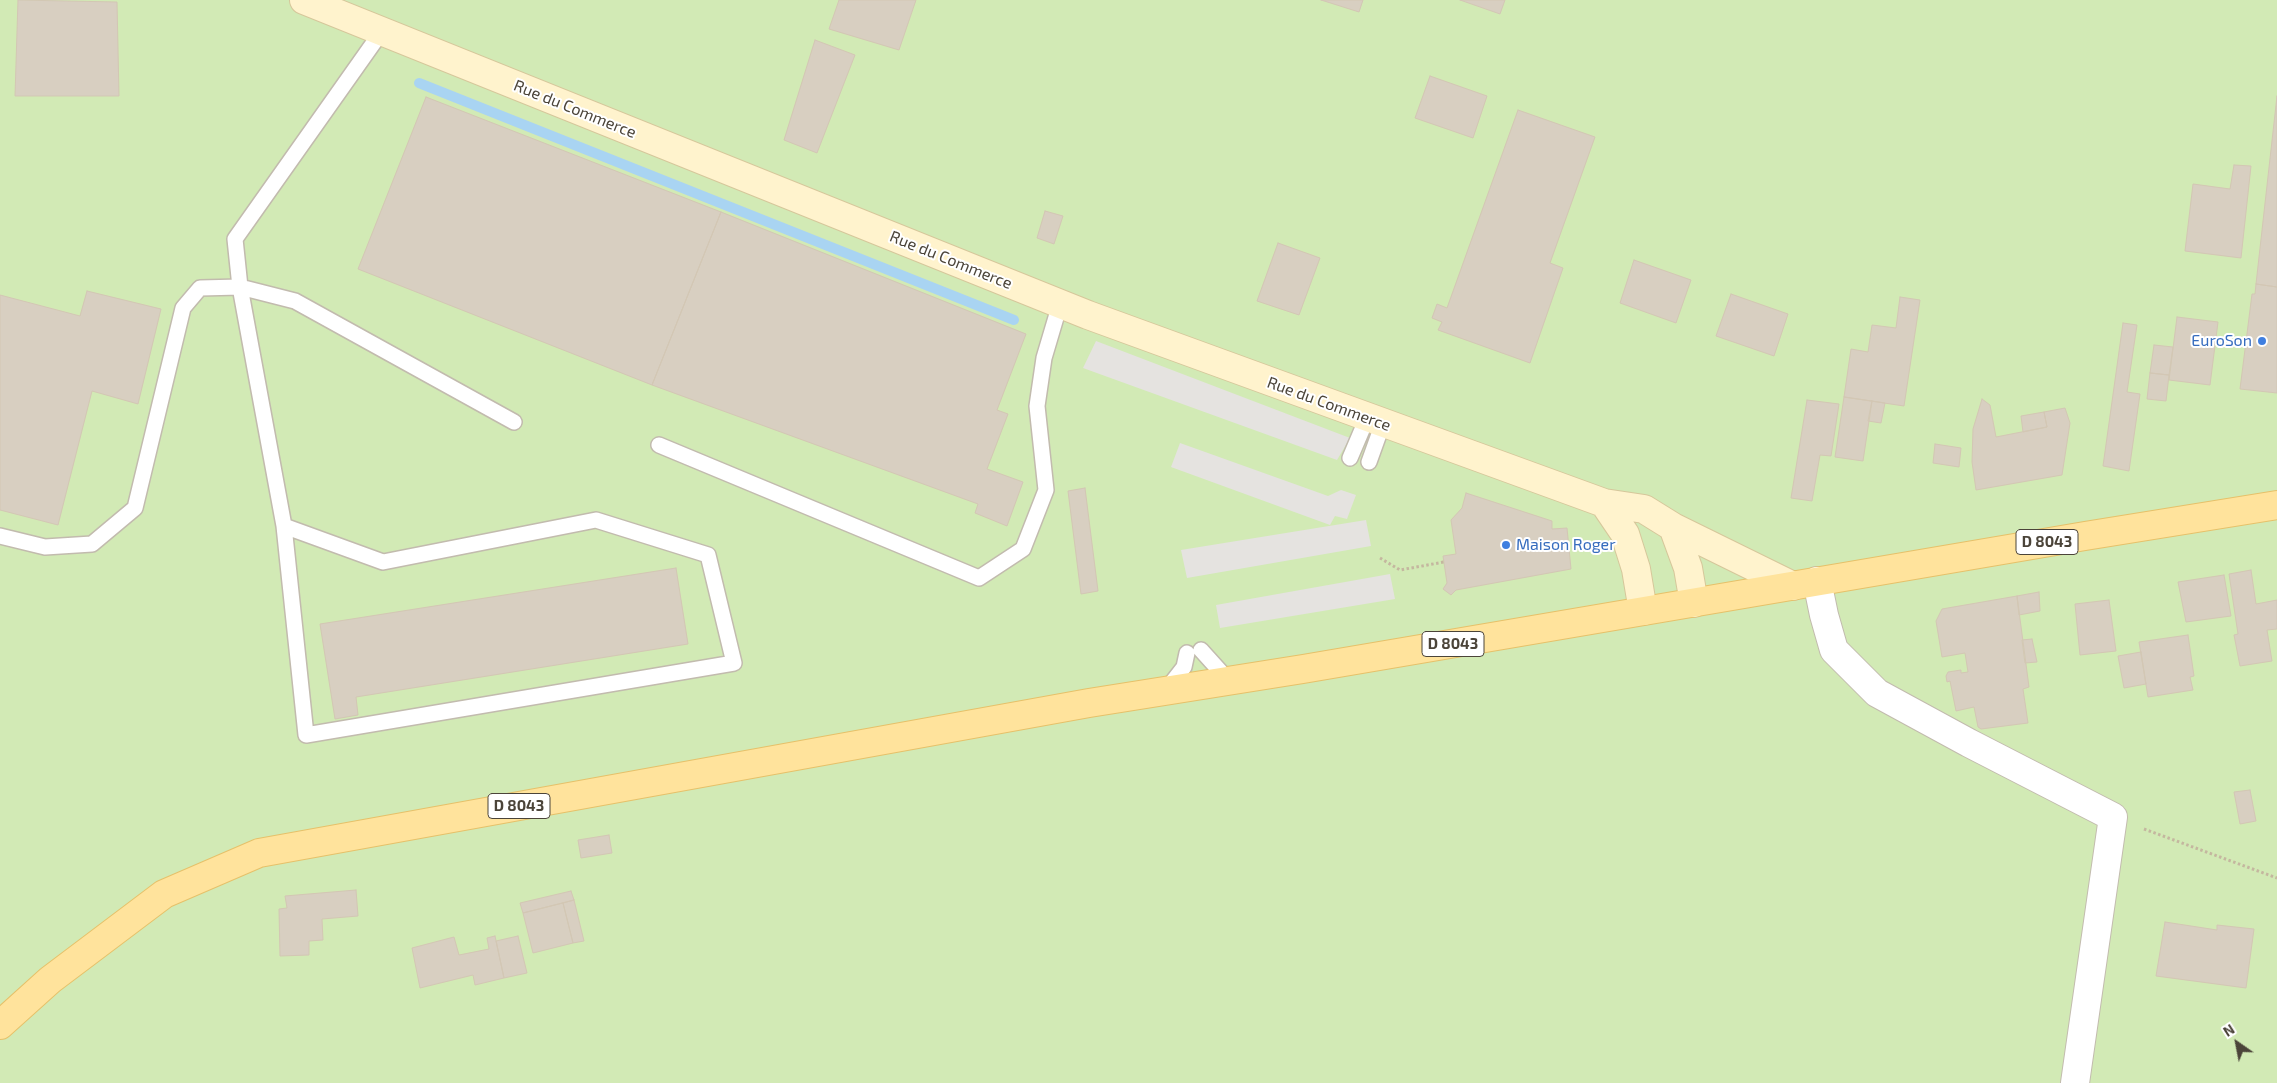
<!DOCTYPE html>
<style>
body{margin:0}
#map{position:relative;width:2277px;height:1083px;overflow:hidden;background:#f6f3ec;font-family:"Exo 2",sans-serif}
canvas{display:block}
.north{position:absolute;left:2212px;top:1018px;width:50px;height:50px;-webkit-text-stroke:4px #fff;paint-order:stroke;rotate:327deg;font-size:14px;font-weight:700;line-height:20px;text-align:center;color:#4b4439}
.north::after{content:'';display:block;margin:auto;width:18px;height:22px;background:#4b4439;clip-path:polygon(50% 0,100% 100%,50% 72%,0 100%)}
</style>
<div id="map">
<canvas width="2277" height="1083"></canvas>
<div class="north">N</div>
</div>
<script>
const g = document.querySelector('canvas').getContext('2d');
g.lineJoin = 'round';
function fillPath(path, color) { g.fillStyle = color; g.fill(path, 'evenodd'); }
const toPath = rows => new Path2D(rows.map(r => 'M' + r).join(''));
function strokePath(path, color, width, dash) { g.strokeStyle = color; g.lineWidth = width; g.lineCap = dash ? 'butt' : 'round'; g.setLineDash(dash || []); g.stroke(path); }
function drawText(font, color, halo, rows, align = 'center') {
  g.font = font + ' "Exo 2",sans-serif'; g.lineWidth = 4; g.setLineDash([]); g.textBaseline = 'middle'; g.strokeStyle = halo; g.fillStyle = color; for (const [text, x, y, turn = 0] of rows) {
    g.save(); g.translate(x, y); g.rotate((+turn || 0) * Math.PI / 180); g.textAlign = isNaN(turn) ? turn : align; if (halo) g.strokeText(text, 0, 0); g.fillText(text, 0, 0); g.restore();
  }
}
const green = toPath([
 [0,0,2277,0,2277,1083,0,1083]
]);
const parking = toPath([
 [1096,341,1350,438,1337,460,1083,368],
 [1180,443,1328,496,1341,490,1356,495,1347,519,1335,516,1330,525,1171,467],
 [1366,520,1371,546,1187,578,1181,550],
 [1390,574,1395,599,1220,628,1216,605]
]);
const stream = toPath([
 [419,83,1014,320]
]);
const building = toPath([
 [18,0,117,2,119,96,15,96,18,0],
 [839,0,916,0,899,50,829,29,839,0],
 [1321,0,1363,0,1359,12,1321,0],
 [1460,0,1505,0,1500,14,1460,0],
 [815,40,855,55,817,153,784,140,815,40],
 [1430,76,1487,96,1473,138,1415,118,1430,76],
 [2277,96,2277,287,2256,284,2277,96],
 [426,97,721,212,652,385,358,269,426,97],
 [1518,110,1595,137,1550,263,1563,268,1530,363,1438,330,1442,322,1432,318,1437,304,1447,308,1518,110],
 [2234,165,2251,166,2241,258,2185,251,2193,184,2230,189,2234,165],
 [1045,211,1063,216,1054,244,1037,238,1045,211],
 [721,212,1026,334,997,410,1008,414,987,469,1023,482,1007,526,975,513,978,504,652,385,721,212],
 [1278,243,1320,258,1299,315,1257,301,1278,243],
 [1634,260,1691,280,1676,323,1620,303,1634,260],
 [2256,284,2277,287,2277,393,2240,389,2252,294,2255,294,2256,284],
 [87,291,161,309,138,404,92,391,58,525,0,510,0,295,80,316,87,291],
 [1731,294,1788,314,1774,356,1716,336,1731,294],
 [1900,297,1920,300,1904,406,1844,397,1851,349,1868,352,1872,325,1896,328,1900,297],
 [2177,317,2218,322,2210,385,2169,380,2177,317],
 [2123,323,2137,325,2127,392,2140,394,2129,471,2103,466,2123,323],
 [2154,345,2173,347,2169,375,2150,373,2154,345],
 [2150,373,2169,375,2166,401,2147,399,2150,373],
 [1844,397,1872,401,1863,461,1835,457,1844,397],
 [1982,399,1990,405,1996,437,2047,427,2044,412,2065,408,2070,423,2062,475,1976,490,1972,462,1973,429,1982,399],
 [1807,400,1839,404,1831,456,1820,455,1812,501,1791,498,1807,400],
 [1872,401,1885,403,1881,423,1868,421,1872,401],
 [2044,412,2047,427,2023,432,2021,416,2044,412],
 [1935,444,1961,448,1959,467,1933,463,1935,444],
 [1085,488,1098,591,1081,594,1068,491,1085,488],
 [1466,493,1552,521,1552,529,1567,528,1571,569,1456,590,1451,595,1443,589,1447,583,1443,556,1456,554,1451,520,1462,508,1466,493],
 [676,568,688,644,356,697,358,715,335,719,320,624,676,568],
 [2251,570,2256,604,2277,600,2277,629,2267,630,2272,661,2240,666,2234,635,2238,634,2229,574,2251,570],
 [2224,575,2231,616,2186,622,2178,582,2224,575],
 [2039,592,2040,611,2019,615,2017,596,2039,592],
 [2017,596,2029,687,2023,689,2028,723,1981,729,1978,727,1974,707,1956,711,1950,681,1947,682,1946,676,1948,672,1961,670,1961,673,1968,672,1965,653,1942,657,1936,621,1942,609,2017,596],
 [2109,600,2116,651,2080,655,2075,604,2109,600],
 [2188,635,2194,676,2190,677,2193,690,2148,697,2139,642,2188,635],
 [2032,639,2037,662,2025,663,2022,640,2032,639],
 [2141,652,2146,684,2124,688,2118,656,2141,652],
 [2250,790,2256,821,2240,824,2234,792,2250,790],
 [609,835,612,853,581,858,578,840,609,835],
 [356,890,358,916,322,919,323,940,309,941,309,955,280,956,279,909,287,908,285,896,356,890],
 [571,891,574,900,523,913,520,903,571,891],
 [574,900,584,941,573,943,563,903,574,900],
 [563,903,573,943,533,953,523,913,563,903],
 [2165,922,2217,930,2217,925,2254,929,2246,988,2156,976,2165,922],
 [495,936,504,978,475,985,473,975,420,988,412,948,454,937,459,955,489,949,487,938,495,936],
 [518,936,527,973,504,978,496,941,518,936]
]);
const path = toPath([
 [1380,558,1400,570,1444,562],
 [2144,829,2277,878]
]);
const lane = toPath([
 [382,31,235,239,240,287,295,301,514,422],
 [659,445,979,578,1023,549,1046,490,1037,406,1044,358,1060,304],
 [1350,458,1367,418],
 [1369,462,1383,423],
 [0,536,45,547,92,544,135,508,183,308,200,288,240,287,284,526,383,562,596,520,708,555,734,663,306,735,284,526],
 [1201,650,1229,681],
 [1166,690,1184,667,1187,653]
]);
const street = toPath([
 [1817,581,1824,615,1834,650,1877,693,1969,743,2113,817,2075,1083]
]);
const secondary = toPath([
 [304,0,1088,315,1604,503,1644,509,1673,527,1688,568,1694,603],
 [1604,503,1625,534,1636,569,1643,611],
 [1673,527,1793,586]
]);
const primary = toPath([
 [0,1025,50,980,164,894,259,853,1089,703,1303,669,2085,536,2277,505]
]);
const markers = [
 [2262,341,5,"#3f7fe0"],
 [1506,545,5,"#3f7fe0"]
];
const shields = [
 [2047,542,62],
 [1453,644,62],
 [519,806,62]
];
const shieldNames = [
 ["D 8043",2047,542],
 ["D 8043",1453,644],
 ["D 8043",519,806]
];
const streetNames = [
 ["Rue du Commerce",575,109,22],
 ["Rue du Commerce",951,260,22],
 ["Rue du Commerce",1329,404,20]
];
const shopNames = [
 ["EuroSon",2252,341],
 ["Maison Roger",1516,545,"left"]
];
fillPath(green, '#d2eab5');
fillPath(parking, '#e5e3e0');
strokePath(stream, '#a9d4f2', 10);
fillPath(building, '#d8cfc1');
strokePath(building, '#d3c7b4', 1);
strokePath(lane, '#c2bbae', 18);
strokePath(street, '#c2bbae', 30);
strokePath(secondary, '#d6c79b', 30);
strokePath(primary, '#e6c16a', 30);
strokePath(path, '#c4b79f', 3, [2.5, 2.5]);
strokePath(lane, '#fff', 15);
strokePath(street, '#fff', 28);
strokePath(secondary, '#fff3cd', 28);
strokePath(primary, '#ffe39c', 28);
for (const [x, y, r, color] of markers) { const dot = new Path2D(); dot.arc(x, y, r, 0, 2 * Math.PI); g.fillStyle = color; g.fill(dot); strokePath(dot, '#fff', 2); }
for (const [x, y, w] of shields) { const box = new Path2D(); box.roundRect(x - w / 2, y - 12.5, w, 25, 4); g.fillStyle = '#fff'; g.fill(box); strokePath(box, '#4b4439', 1); }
drawText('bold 15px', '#4b4439', null, shieldNames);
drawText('16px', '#4b4439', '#fff', streetNames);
drawText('16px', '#366cbe', '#fff', shopNames, 'right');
</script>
